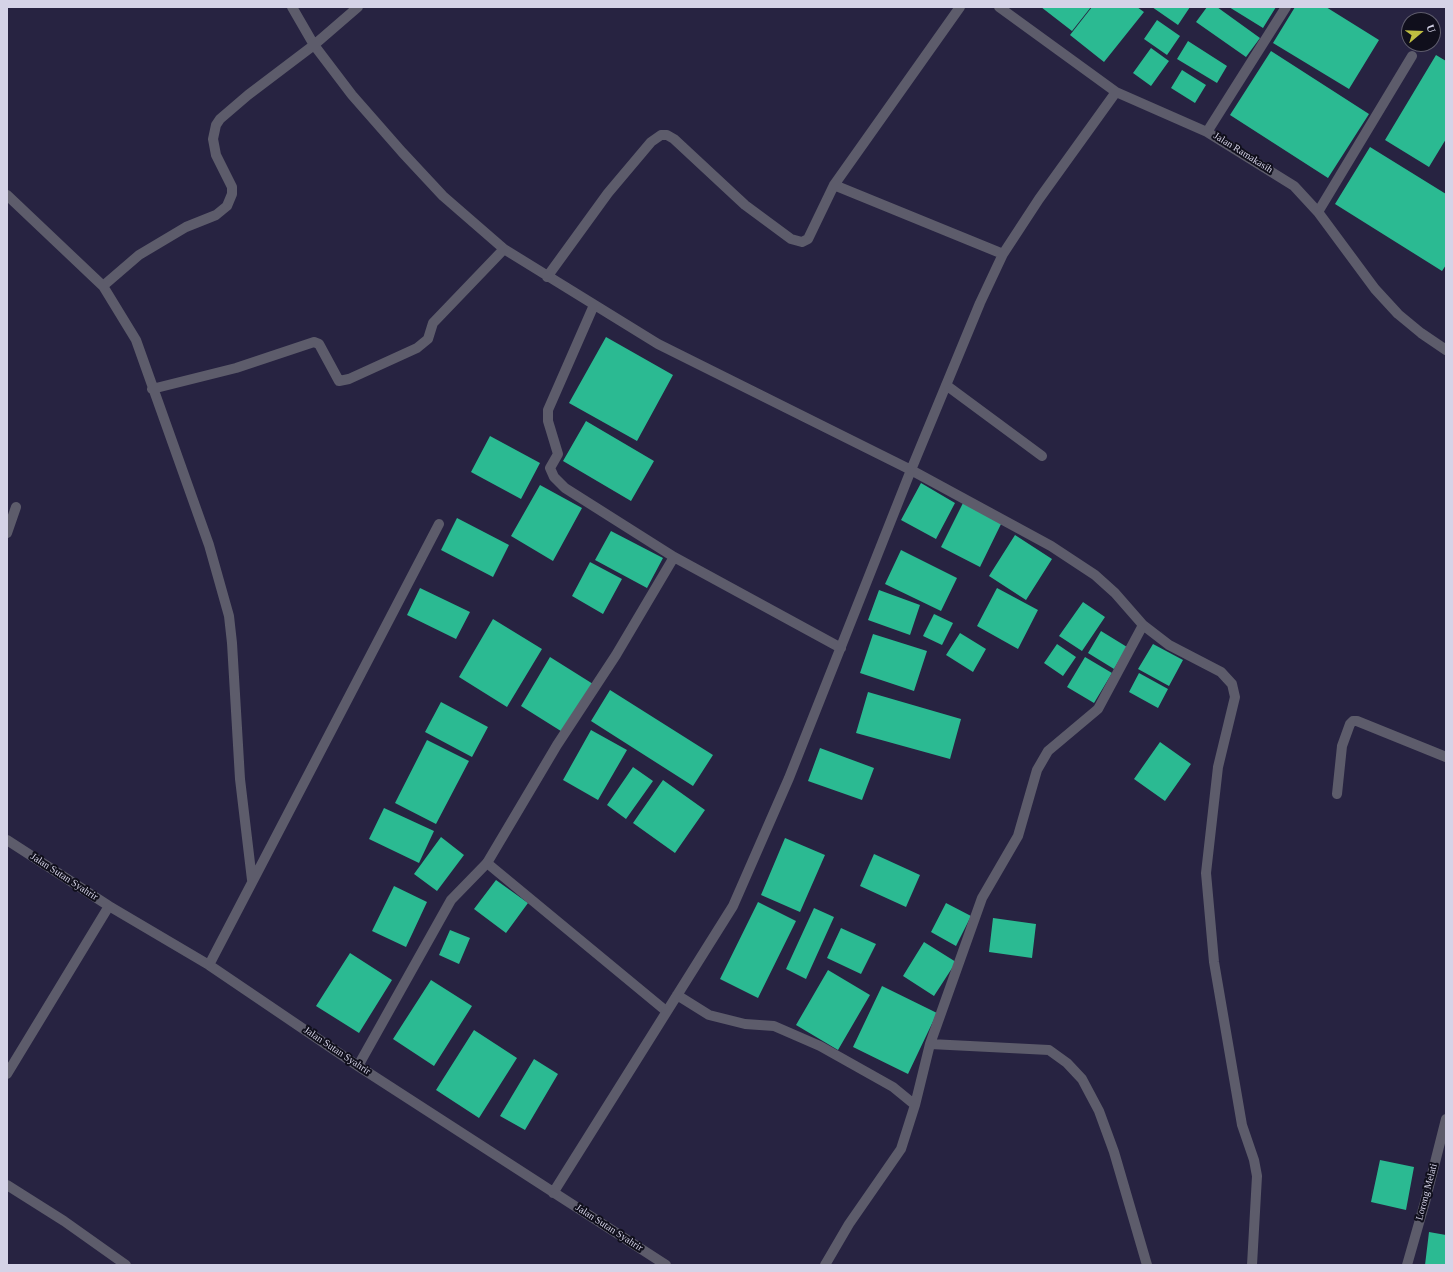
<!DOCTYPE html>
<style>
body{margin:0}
#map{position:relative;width:1453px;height:1272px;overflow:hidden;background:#272341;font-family:Georgia,serif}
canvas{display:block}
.frame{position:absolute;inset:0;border:8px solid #d5d3e7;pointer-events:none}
.north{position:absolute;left:1401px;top:12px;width:40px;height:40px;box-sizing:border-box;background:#100f1c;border:1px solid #5f5d6d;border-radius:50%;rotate:71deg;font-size:11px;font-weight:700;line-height:16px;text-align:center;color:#d5d3e7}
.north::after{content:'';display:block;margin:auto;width:14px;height:18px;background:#bfbe41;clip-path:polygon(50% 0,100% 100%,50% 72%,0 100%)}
</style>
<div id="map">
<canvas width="1453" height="1272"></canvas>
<div class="frame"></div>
<div class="north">U</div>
</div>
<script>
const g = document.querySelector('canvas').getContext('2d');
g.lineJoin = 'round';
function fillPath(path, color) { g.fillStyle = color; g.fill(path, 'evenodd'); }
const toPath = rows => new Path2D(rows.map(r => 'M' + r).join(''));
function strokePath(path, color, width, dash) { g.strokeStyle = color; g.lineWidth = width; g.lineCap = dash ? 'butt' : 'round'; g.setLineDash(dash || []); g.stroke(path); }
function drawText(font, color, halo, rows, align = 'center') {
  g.font = font + ' Georgia,serif'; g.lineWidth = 4; g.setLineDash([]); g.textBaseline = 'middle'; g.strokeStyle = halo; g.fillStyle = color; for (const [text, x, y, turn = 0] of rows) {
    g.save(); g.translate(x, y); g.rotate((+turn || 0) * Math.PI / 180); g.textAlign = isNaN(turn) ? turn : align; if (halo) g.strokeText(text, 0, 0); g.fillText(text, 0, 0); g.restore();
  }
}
const building = toPath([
 [1041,7,1091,7,1072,31],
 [1092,7,1137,7,1144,12,1104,62,1070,35],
 [1152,7,1190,7,1178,25],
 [1207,7,1217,7,1260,38,1246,57,1196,22],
 [1229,7,1276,7,1263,28],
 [1295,7,1326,7,1379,40,1349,89,1273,43],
 [1157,20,1180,36,1167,55,1144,39],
 [1188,41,1227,66,1217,83,1177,59],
 [1151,48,1169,61,1151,86,1133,73],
 [1271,51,1369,114,1328,178,1230,115],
 [1436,55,1446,61,1446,139,1429,167,1385,140],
 [1182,70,1206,85,1195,103,1171,88],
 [1370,147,1446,194,1446,265,1442,271,1335,204],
 [606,337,673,375,637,441,569,403],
 [586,421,654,461,631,501,563,461],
 [490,436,540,463,521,499,471,472],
 [921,483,955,503,936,539,901,520],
 [540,485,582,508,553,561,511,536],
 [963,503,1002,522,980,567,941,547],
 [457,518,509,545,493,577,441,550],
 [611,531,663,558,647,588,595,560],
 [1015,535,1052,559,1026,600,989,576],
 [901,550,957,578,941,611,885,584],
 [590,562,622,579,603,614,572,596],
 [420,588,470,612,456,639,407,615],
 [997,588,1038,610,1018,649,977,626],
 [879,590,920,605,910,635,868,620],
 [1083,602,1105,617,1082,651,1059,636],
 [934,614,953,623,942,645,923,636],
 [493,619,542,649,507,707,459,677],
 [1101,631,1127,647,1114,669,1088,653],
 [960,633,986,649,973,672,946,655],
 [873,634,927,651,914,691,860,673],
 [1057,644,1076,657,1063,676,1044,663],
 [1153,644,1183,660,1169,686,1138,669],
 [550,657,593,684,564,733,521,706],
 [1085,657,1112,673,1094,703,1067,687],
 [1139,673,1168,689,1158,708,1129,692],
 [610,690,713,755,693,786,591,721],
 [868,692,961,719,950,759,856,733],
 [441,702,488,727,472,757,425,732],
 [591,730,627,750,598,800,563,780],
 [427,740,469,761,436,824,395,803],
 [1160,742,1191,764,1165,801,1134,779],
 [820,748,874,768,862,800,808,781],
 [633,767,653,781,626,819,607,805],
 [663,780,705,810,675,853,633,823],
 [384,808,434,831,419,863,369,839],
 [441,837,464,855,437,891,414,874],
 [785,838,825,855,800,912,761,895],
 [874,854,920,875,906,907,860,886],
 [496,880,528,903,506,933,474,909],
 [394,886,427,902,406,947,372,931],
 [758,902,796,921,758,998,720,979],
 [946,903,971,916,956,946,931,932],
 [814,908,834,917,806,979,786,969],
 [993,918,1036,924,1032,958,989,952],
 [841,928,876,944,861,974,827,958],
 [450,930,470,938,459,964,439,955],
 [924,942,956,962,934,996,903,976],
 [350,953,392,980,359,1033,316,1006],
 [828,970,870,995,838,1050,796,1025],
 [431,980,472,1006,434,1066,393,1039],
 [882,986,937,1013,908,1074,853,1047],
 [474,1030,517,1058,479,1118,436,1090],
 [534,1059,558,1074,525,1130,500,1116],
 [1380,1160,1414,1167,1406,1210,1371,1202],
 [1429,1232,1446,1235,1446,1265,1425,1265]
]);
const lane = toPath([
 [487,863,666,1011]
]);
const street = toPath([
 [292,7,314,45,352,95,402,152,443,196,504,249,658,344,911,470,1051,546,1095,575,1115,593,1143,625,1169,645,1221,672,1232,684,1235,697,1218,767,1206,873,1214,962,1242,1125,1254,1160,1257,1176,1252,1265],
 [999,7,1116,92,1207,132,1294,186,1318,212,1375,289,1398,314,1421,333,1446,350],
 [1207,132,1286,7],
 [834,185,1003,254],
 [7,195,103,286,136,340,209,545,229,616,232,643,240,779,252,880],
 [1318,212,1412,56],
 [547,277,608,193,651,142,661,135,667,135,674,139,745,205,791,239,802,242,808,239,834,185,960,7],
 [103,286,139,255,186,227,216,215,227,206,232,194,232,187,216,155,213,139,216,125,220,119,248,95,314,45,358,7],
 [594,305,548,410,548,421,558,454,550,468,554,477,565,488,674,557,841,648],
 [946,385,1042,456],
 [152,389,236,368,314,342,319,344,339,381,349,379,417,348,428,339,433,323,504,249],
 [7,533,16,507],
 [1337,794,1342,746,1350,724,1353,721,1357,721,1446,757],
 [7,840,109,906,209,965,358,1066,666,1265],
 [209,965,439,524],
 [677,995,709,1015,745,1024,774,1026,820,1046,893,1087,915,1105],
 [930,1044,1049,1050,1067,1063,1082,1079,1099,1111,1114,1152,1147,1265],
 [358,1066,451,900,487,863,557,745,616,655,674,557],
 [7,1074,109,906],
 [7,1185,64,1221,126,1265],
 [553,1193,733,906,789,778,911,470,980,303,1003,254,1039,199,1116,92],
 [825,1265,849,1224,901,1149,915,1105,930,1044,982,898,1018,836,1037,770,1048,751,1098,709,1143,625],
 [1407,1265,1425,1202,1446,1119]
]);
const streetNames = [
 ["Jalan Ramakasih",1243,153,32],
 ["Jalan Sutan Syahrir",64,877,33],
 ["Jalan Sutan Syahrir",337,1051,34],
 ["Lorong Melati",1427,1192,-75],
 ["Jalan Sutan Syahrir",609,1228,33]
];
fillPath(building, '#2bba92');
strokePath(lane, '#5d5c6b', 10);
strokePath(street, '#5d5c6b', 10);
drawText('10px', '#d5d3e7', '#100f1c', streetNames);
</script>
